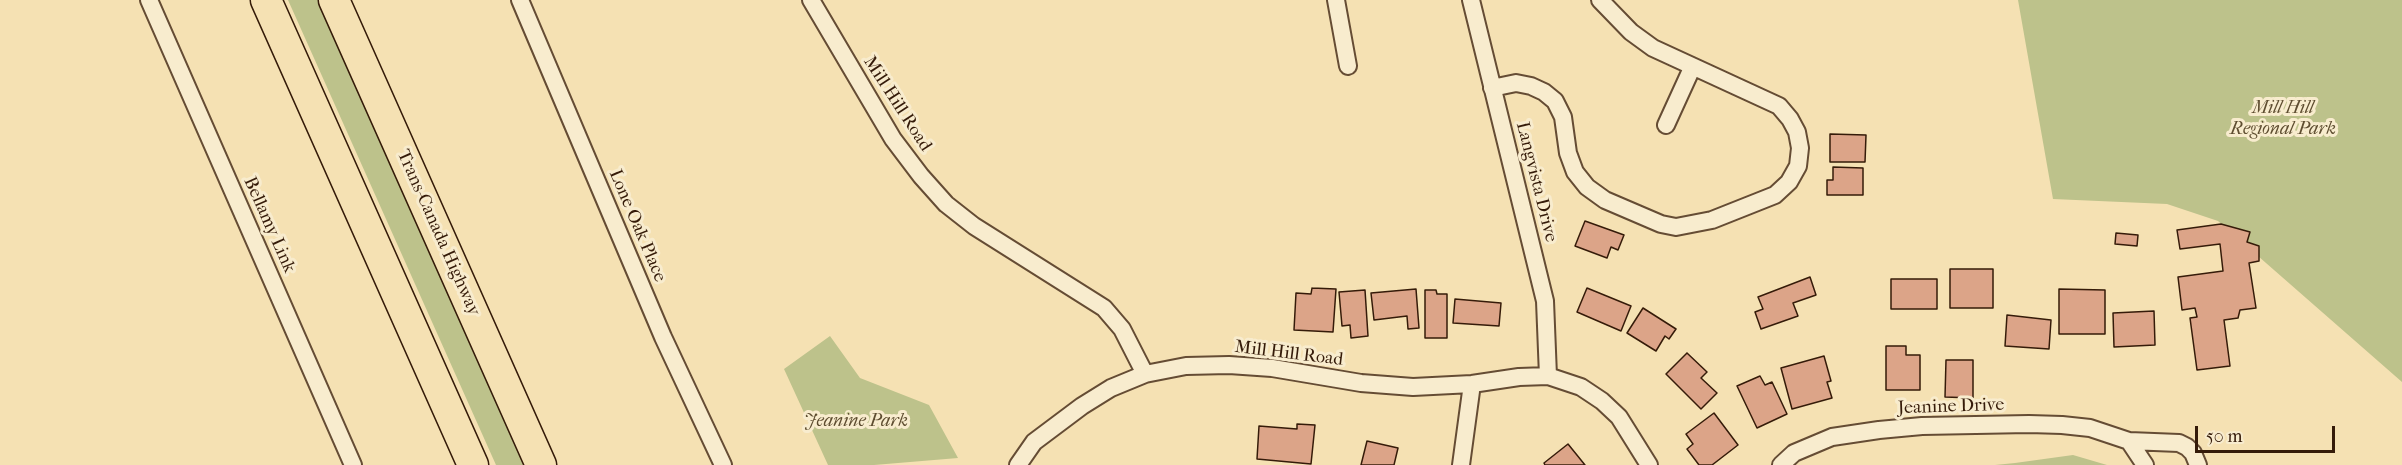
<!DOCTYPE html>
<style>
body{margin:0}
#map{position:relative;width:2402px;height:465px;overflow:hidden;background:#f5e1b3;font-family:"IM FELL French Canon",serif}
canvas{display:block}
.scale{position:absolute;left:2195px;top:426px;width:140px;height:27px;box-sizing:border-box;border:3px solid #351b09;border-top:0;padding-left:8px;font-size:18px;line-height:21px;white-space:nowrap;color:#351b09;-webkit-text-stroke:4px #f8ecce;paint-order:stroke}
</style>
<div id="map">
<canvas width="2402" height="465"></canvas>
<div class="scale">50 m</div>
</div>
<script>
const g = document.querySelector('canvas').getContext('2d');
g.lineJoin = 'round';
function fillPath(path, color) { g.fillStyle = color; g.fill(path, 'evenodd'); }
const toPath = rows => new Path2D(rows.map(r => 'M' + r).join(''));
function strokePath(path, color, width, dash) { g.strokeStyle = color; g.lineWidth = width; g.lineCap = dash ? 'butt' : 'round'; g.setLineDash(dash || []); g.stroke(path); }
function drawText(font, color, halo, rows, align = 'center') {
  g.font = font + ' "IM FELL French Canon",serif'; g.lineWidth = 6; g.setLineDash([]); g.textBaseline = 'middle'; g.strokeStyle = halo; g.fillStyle = color; for (const [text, x, y, turn = 0] of rows) {
    g.save(); g.translate(x, y); g.rotate((+turn || 0) * Math.PI / 180); g.textAlign = isNaN(turn) ? turn : align; if (halo) g.strokeText(text, 0, 0); g.fillText(text, 0, 0); g.restore();
  }
}
const green = toPath([
 [288,0,318,0,524,465,496,465],
 [2018,0,2402,0,2402,382,2218,221,2167,204,2053,199],
 [830,336,860,378,929,405,958,458,874,465,828,465,784,369],
 [2073,455,2107,465,1995,465,2015,463]
]);
const building = toPath([
 [1830,134,1866,135,1865,162,1830,162,1830,134],
 [1833,167,1863,168,1863,195,1827,195,1827,180,1833,180,1833,167],
 [1585,221,1624,235,1618,250,1611,247,1607,258,1575,246,1585,221],
 [2221,224,2250,232,2247,242,2259,246,2259,261,2249,263,2256,308,2240,310,2238,318,2224,320,2230,366,2197,370,2190,318,2197,317,2195,308,2182,310,2178,277,2223,271,2220,244,2180,249,2177,230,2221,224],
 [2116,233,2138,235,2137,246,2115,244,2116,233],
 [1950,269,1993,269,1993,308,1950,308,1950,269],
 [1810,277,1816,295,1793,303,1798,316,1761,329,1755,312,1763,309,1758,297,1810,277],
 [1891,279,1937,279,1937,309,1891,309,1891,279],
 [1312,288,1336,289,1333,332,1294,330,1296,293,1311,294,1312,288],
 [1587,288,1631,306,1621,331,1577,312,1587,288],
 [1416,289,1419,328,1408,329,1407,316,1374,320,1371,293,1416,289],
 [2059,289,2105,290,2105,334,2059,334,2059,289],
 [1365,290,1368,336,1351,338,1350,325,1342,326,1339,292,1365,290],
 [1425,290,1436,290,1437,294,1447,294,1447,338,1425,338,1425,290],
 [1455,299,1501,303,1499,326,1453,323,1455,299],
 [1643,308,1676,329,1669,339,1665,336,1656,351,1627,333,1643,308],
 [2154,311,2155,345,2114,347,2113,313,2154,311],
 [2007,315,2051,320,2049,349,2005,346,2007,315],
 [1886,346,1906,346,1906,355,1920,355,1920,390,1886,390,1886,346],
 [1687,353,1707,372,1701,378,1717,393,1701,409,1666,374,1687,353],
 [1824,356,1831,381,1827,382,1832,398,1792,409,1781,368,1824,356],
 [1946,360,1973,360,1973,398,1945,397,1946,360],
 [1760,376,1765,385,1772,382,1787,414,1757,428,1737,386,1760,376],
 [1714,413,1738,445,1712,465,1699,465,1687,449,1693,444,1686,434,1714,413],
 [1297,424,1315,425,1311,464,1257,459,1259,426,1297,429,1297,424],
 [1367,441,1398,448,1394,465,1361,465,1367,441],
 [1568,444,1585,465,1545,465,1544,463,1568,444]
]);
const street = toPath([
 [149,0,353,465],
 [520,0,663,337,723,465],
 [811,0,893,139,921,176,946,204,974,226,1104,308,1122,329,1145,374,1186,366,1229,365,1272,368,1361,383,1413,387,1472,384,1519,377,1548,376,1581,387,1602,401,1619,417,1649,465],
 [1336,0,1348,66],
 [1471,0,1545,301,1548,376],
 [1492,88,1516,83,1531,86,1544,92,1555,101,1563,117,1568,153,1575,172,1587,187,1605,200,1661,224,1676,227,1712,220,1775,195,1789,182,1798,166,1800,148,1797,132,1790,119,1779,106,1653,48,1631,32,1600,0],
 [1666,125,1692,68],
 [2129,441,2145,465],
 [1018,465,1034,442,1082,406,1111,388,1145,374],
 [1461,465,1472,384],
 [1781,465,1794,453,1832,437,1879,430,1922,426,2029,424,2062,425,2090,428,2129,441,2179,443,2187,447,2193,453,2198,465]
]);
const highway = toPath([
 [266,0,473,465],
 [334,0,541,465]
]);
const streetNames = [
 ["Mill Hill Road",897,104,57],
 ["Langvista Drive",1536,182,76],
 ["Bellamy Link",269,225,66],
 ["Lone Oak Place",637,226,67],
 ["Trans-Canada Highway",438,233,66],
 ["Mill Hill Road",1289,354,7],
 ["Jeanine Drive",1951,407,-2]
];
const parkNames = [
 ["Mill Hill",2283,109],
 ["Regional Park",2283,130],
 ["Jeanine Park",856,422]
];
fillPath(green, '#bdc28b');
fillPath(building, '#dca488');
strokePath(building, '#351b09', 1.5);
strokePath(street, '#654c34', 20);
strokePath(highway, '#351b09', 33);
strokePath(street, '#f8ecce', 16);
strokePath(highway, '#f5e1b3', 30);
drawText('18px', '#351b09', '#f8ecce', streetNames);
drawText('italic 18px', '#5e4d30', '#f8ecce', parkNames);
</script>
